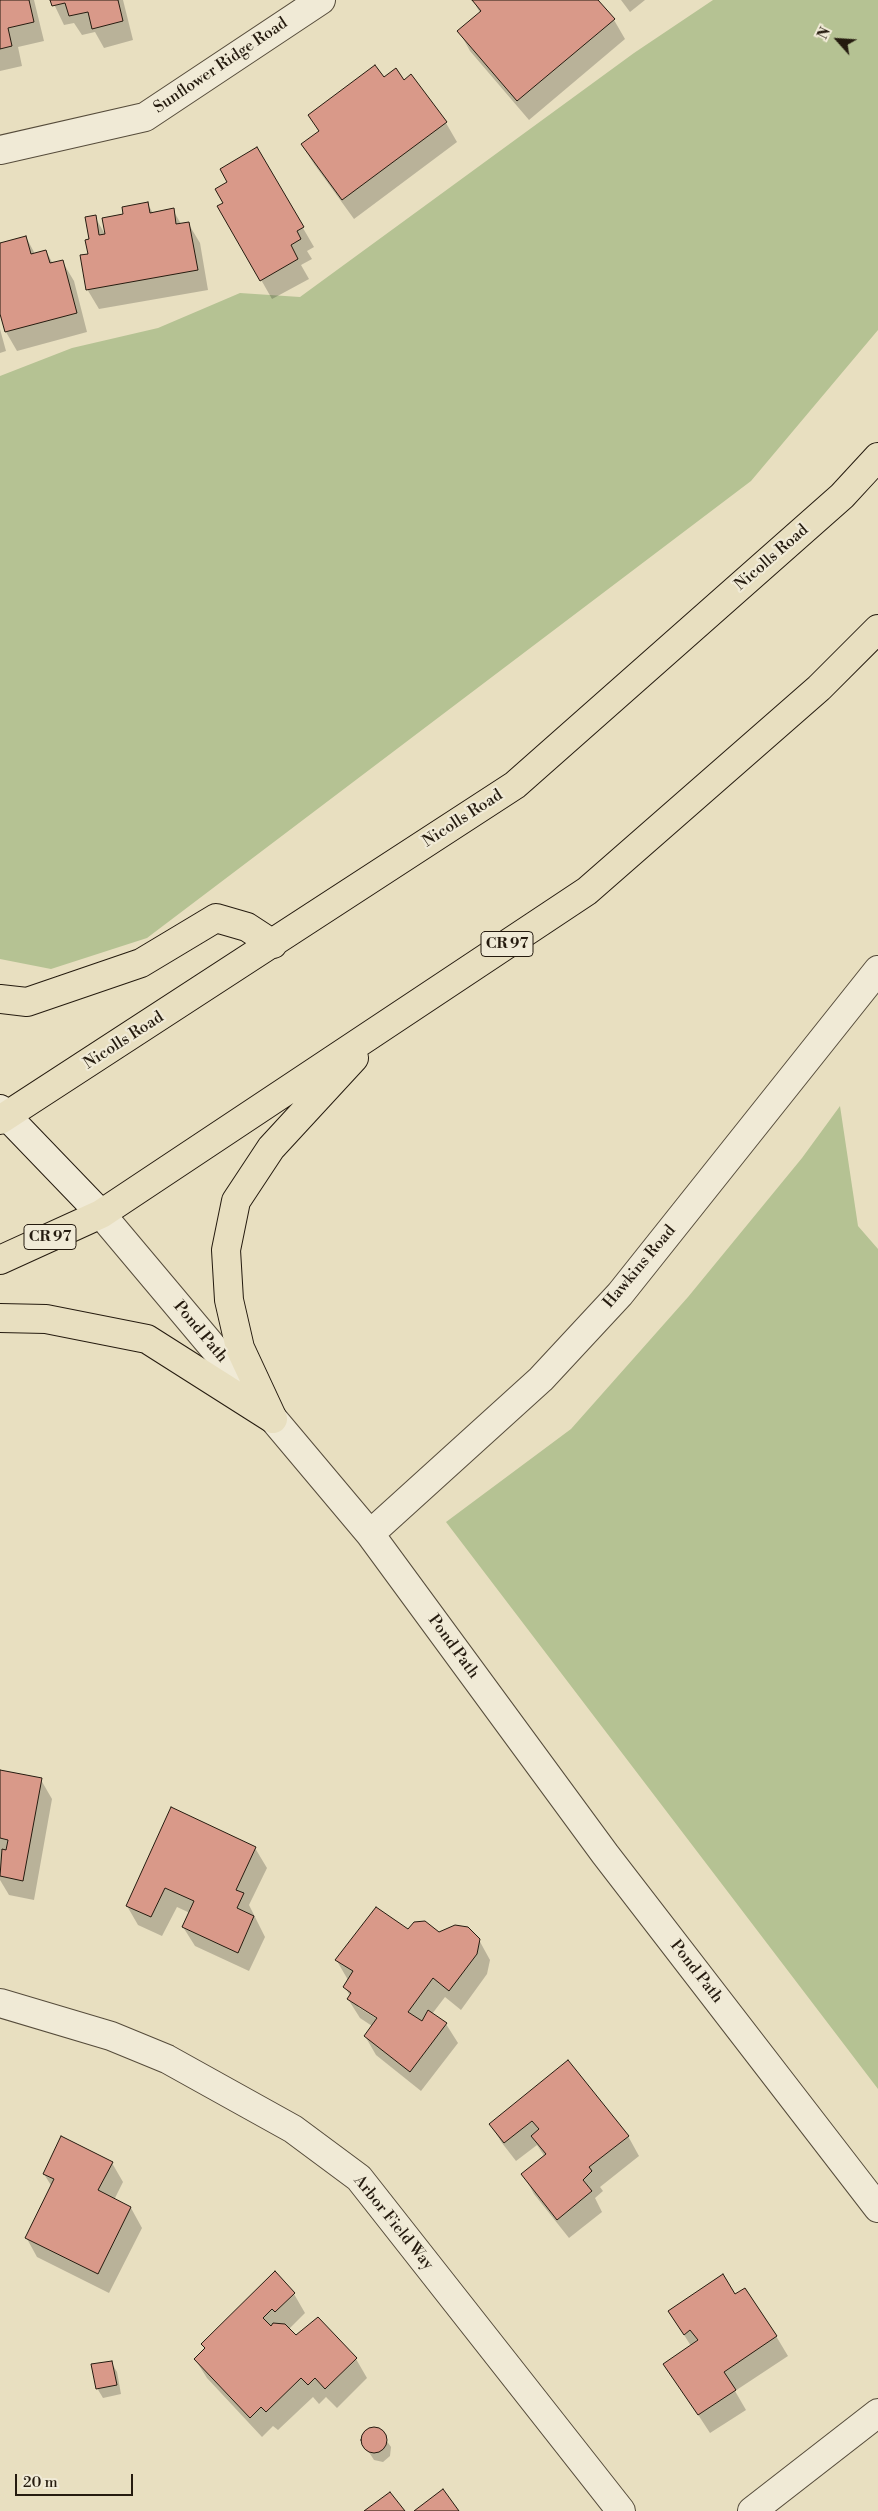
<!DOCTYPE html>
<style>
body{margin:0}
#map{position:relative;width:878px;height:2511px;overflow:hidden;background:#e8dfc0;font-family:"Libre Bodoni",serif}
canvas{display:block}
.north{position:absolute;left:813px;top:15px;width:50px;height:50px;-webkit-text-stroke:4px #f0ead6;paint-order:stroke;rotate:296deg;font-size:14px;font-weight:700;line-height:20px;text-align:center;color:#251b0f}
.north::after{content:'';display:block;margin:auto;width:18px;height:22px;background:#251b0f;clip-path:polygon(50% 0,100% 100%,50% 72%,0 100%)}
.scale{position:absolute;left:15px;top:2474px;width:118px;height:22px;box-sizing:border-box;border:2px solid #251b0f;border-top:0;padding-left:6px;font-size:15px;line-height:18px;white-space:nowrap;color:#251b0f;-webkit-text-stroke:4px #f0ead6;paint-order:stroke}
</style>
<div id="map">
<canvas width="878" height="2511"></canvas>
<div class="north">N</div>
<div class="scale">20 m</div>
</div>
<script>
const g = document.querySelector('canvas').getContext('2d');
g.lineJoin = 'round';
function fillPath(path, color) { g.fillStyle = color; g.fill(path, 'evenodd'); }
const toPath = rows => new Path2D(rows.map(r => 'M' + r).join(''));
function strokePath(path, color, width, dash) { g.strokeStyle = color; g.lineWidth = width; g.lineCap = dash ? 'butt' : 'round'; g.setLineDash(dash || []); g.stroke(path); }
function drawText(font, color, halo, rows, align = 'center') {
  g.font = font + ' "Libre Bodoni",serif'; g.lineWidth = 4.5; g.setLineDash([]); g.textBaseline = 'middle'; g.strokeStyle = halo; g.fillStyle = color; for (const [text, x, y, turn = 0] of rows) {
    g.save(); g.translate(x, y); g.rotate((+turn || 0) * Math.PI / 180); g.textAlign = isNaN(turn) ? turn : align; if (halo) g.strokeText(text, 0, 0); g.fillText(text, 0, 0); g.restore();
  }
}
const green = toPath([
 [713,0,878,0,878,330,751,481,147,938,51,969,0,959,0,376,72,348,158,328,240,293,300,297,634,53],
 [840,1106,858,1226,878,1249,878,2089,446,1522,571,1429,688,1297,802,1158]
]);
const shadow = toPath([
 [0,0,34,0,44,41,18,47,22,66,0,71],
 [52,0,123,0,133,40,104,48,95,32,82,35,74,23,64,25],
 [473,0,597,0,614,20,625,39,529,120,470,51,459,31,480,13],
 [621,0,645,0,630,12],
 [404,82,446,123,457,142,354,219,314,164,302,145,319,132,309,115],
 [257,149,314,247,307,251,312,259,301,265,309,279,272,299,219,206,225,203],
 [147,203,153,213,173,210,181,224,188,223,200,243,208,290,99,309,87,289,91,240,95,217,106,236,124,215],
 [26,237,35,254,46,251,53,264,62,261,74,281,87,332,17,351,6,332,0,309,0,244],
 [0,329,6,351,0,353],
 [0,1771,41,1780,52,1799,34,1900,9,1895,0,1880],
 [172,1809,255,1848,267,1868,249,1905,265,1937,249,1971,195,1946,183,1927,190,1913,177,1907,162,1936,138,1925,127,1906],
 [408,1930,479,1940,490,1960,487,1974,461,2010,445,1997,432,2014,446,2024,458,2043,421,2091,376,2055,365,2036,372,2026,360,2018,348,1999,350,1996,345,1987,348,1980,337,1961],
 [358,2004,383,2020,382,2022,358,2007],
 [568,2062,628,2136,639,2156,600,2187,603,2191,595,2198,602,2212,569,2238,534,2194,523,2174,545,2157,537,2145,516,2161,502,2143,490,2124],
 [112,2163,123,2182,114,2200,131,2208,142,2228,109,2293,37,2257,26,2237,52,2187,44,2174],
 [294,2294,305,2313,289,2329,296,2337,356,2359,367,2378,337,2408,326,2397,319,2404,313,2397,278,2430,273,2426,262,2437,207,2378,195,2359,205,2349,203,2344],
 [735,2296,776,2336,788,2356,735,2391,746,2410,710,2433,665,2364,691,2346,669,2311],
 [111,2362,117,2372,121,2394,103,2398,97,2388],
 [371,2428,379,2430,391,2447,390,2456,383,2462,374,2460,363,2443,364,2434]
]);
const building = toPath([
 [0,0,29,0,34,22,8,28,12,46,0,49,0,0],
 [50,0,118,0,123,21,92,29,88,12,69,16,65,3,52,6,50,0],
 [472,0,598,0,615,19,517,101,457,31,481,11,472,0],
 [375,65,384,77,396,68,404,80,411,74,447,122,342,200,301,144,319,131,308,115,375,65],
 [257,147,304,227,297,231,301,239,291,245,298,259,260,281,217,206,223,203,215,189,227,182,220,169,257,147],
 [148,202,150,213,174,208,176,224,189,222,198,270,86,290,80,255,88,254,85,240,89,239,85,217,96,215,99,235,105,234,102,218,123,214,122,207,148,202],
 [26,236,31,254,46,250,50,263,63,260,77,313,5,332,0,314,0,243,26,236],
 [0,1770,42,1778,23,1881,0,1876,2,1849,6,1850,8,1840,0,1838,0,1770],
 [171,1807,256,1847,236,1890,244,1893,237,1908,254,1916,238,1953,182,1927,194,1901,165,1888,151,1917,126,1906,171,1807],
 [376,1907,408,1929,414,1922,425,1921,439,1932,455,1925,468,1927,480,1939,477,1954,449,1991,433,1978,408,2012,422,2021,428,2010,447,2023,410,2072,364,2036,377,2018,347,1999,351,1993,343,1987,353,1971,335,1960,376,1907],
 [568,2060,629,2136,589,2167,592,2171,583,2180,592,2191,557,2220,521,2174,546,2154,531,2136,539,2129,532,2121,504,2143,489,2124,568,2060],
 [61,2136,113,2162,98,2190,131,2207,98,2274,25,2238,54,2179,43,2174,61,2136],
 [275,2271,295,2293,275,2312,272,2309,263,2318,271,2326,273,2323,285,2324,296,2335,318,2317,357,2358,325,2389,315,2378,308,2385,301,2378,266,2412,261,2407,250,2418,194,2359,205,2348,201,2344,275,2271],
 [723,2274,735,2294,745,2288,777,2336,724,2372,736,2390,698,2415,663,2364,698,2340,690,2330,684,2335,668,2311,723,2274],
 [112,2361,117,2385,96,2389,91,2364,112,2361],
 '361 2440a13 13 0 1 1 26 0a13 13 0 1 1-26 0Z',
 [443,2489,459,2511,414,2511,443,2489],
 [390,2492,405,2511,364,2511,390,2492]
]);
const minor = toPath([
 [0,150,145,117,321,0],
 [0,2003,111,2036,167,2059,293,2129,359,2178,621,2511],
 [752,2511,878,2413]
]);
const tertiary = toPath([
 [101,1214,370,1534,605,1854,878,2208],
 [370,1534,541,1379,620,1294,878,970]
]);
const secondary = toPath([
 [0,1109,101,1214]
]);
const trunk = toPath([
 [0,999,27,1002,141,963,216,918,247,927,273,944],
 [0,1120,515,785,842,496,878,457],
 [0,1260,101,1214,587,891,819,688,878,629],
 [0,1318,46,1319,147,1339,273,1419],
 [273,1419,240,1348,229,1300,226,1250,236,1201,271,1148,354,1058]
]);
const shields = [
 [507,944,52],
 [50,1237,52]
];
const shieldNames = [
 ["CR 97",507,944],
 ["CR 97",50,1237]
];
const streetNames = [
 ["Sunflower Ridge Road",221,66,-34],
 ["Nicolls Road",772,558,-41],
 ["Nicolls Road",463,819,-33],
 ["Nicolls Road",124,1041,-33],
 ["Hawkins Road",640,1267,-50],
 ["Pond Path",200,1332,50],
 ["Pond Path",453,1647,54],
 ["Pond Path",696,1972,52],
 ["Arbor Field Way",393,2223,51]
];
fillPath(green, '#b5c293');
fillPath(shadow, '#0003');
fillPath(building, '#d99989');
strokePath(building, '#251b0f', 1);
strokePath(minor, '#564c3b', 30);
strokePath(tertiary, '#564c3b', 30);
strokePath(secondary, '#251b0f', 30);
strokePath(trunk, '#251b0f', 30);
strokePath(minor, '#f0ead6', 28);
strokePath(tertiary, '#f0ead6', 28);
strokePath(secondary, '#f0ead6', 28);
strokePath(trunk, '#e8dfc0', 28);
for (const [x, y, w] of shields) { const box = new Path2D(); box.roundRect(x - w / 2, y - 12.5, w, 25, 4); g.fillStyle = '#f0ead6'; g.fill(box); strokePath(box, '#251b0f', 1); }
drawText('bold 15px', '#251b0f', null, shieldNames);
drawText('16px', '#251b0f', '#f0ead6', streetNames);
</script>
